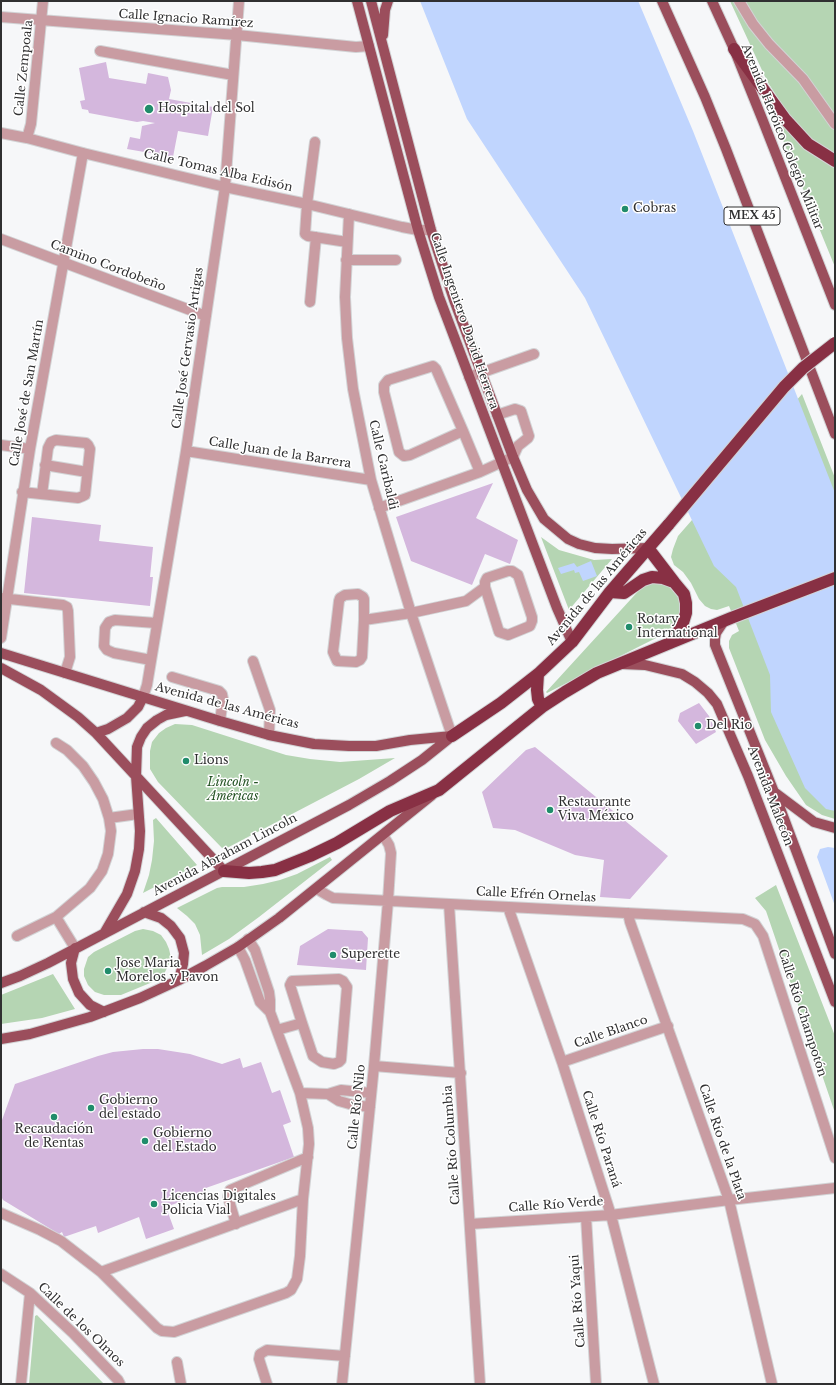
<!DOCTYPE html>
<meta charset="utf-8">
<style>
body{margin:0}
#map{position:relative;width:836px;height:1385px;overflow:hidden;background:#f6f7f9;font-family:"Libre Baskerville",serif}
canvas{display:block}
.frame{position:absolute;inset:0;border:2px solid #303031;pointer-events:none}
</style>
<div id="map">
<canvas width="836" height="1385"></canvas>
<div class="frame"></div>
</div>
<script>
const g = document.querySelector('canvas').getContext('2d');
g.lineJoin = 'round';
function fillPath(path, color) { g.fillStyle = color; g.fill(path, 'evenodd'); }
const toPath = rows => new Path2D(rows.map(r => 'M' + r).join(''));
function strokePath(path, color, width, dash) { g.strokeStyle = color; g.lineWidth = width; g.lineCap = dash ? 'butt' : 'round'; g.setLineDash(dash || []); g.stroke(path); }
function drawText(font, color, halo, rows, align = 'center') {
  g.font = font + ' "Libre Baskerville",serif'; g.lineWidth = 3; g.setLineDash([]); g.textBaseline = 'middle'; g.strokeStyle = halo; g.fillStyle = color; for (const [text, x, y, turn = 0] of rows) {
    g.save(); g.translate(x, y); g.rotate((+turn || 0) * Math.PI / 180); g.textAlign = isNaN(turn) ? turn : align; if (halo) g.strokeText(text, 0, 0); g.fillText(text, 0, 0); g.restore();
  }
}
const green = toPath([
 [730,1,835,1,835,267,778,128,785,109,767,81],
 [802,394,835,478,835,819,822,815,806,805,786,776,765,740,729,648,729,641,732,635,739,631,729,606,717,610,711,609,705,606,699,599,691,583,683,572,674,565,671,557,673,549,678,536],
 [541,537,559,550,594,560,612,559,569,610],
 [652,583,664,584,672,588,678,596,680,607,679,617,674,625,666,633,547,693,546,692,642,587],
 [175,724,192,725,286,755,310,759,340,762,395,758,359,779,225,849,222,848,158,782,150,769,150,751,152,742,159,733,166,728],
 [156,818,197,865,143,893,149,875,152,860,154,841,153,820],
 [330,857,332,860,259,917,229,939,202,955,200,935,195,924,187,916,177,908,217,888,222,887,244,887,263,884,280,880,297,874],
 [776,885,835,1036,835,1113,766,911,755,898],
 [143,929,153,931,161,935,166,942,169,949,171,958,168,966,164,974,155,981,121,995,104,995,95,992,88,985,84,976,84,969,88,957,94,952,135,931],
 [53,974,75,1009,42,1018,1,1024,1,995],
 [37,1315,104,1384,29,1384,35,1316]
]);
const water = toPath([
 [420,1,638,1,639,3,693,131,835,493,835,811,826,809,805,788,771,712,770,675,736,587,714,566,585,298,467,119],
 [591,561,597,576,583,581,579,572,575,573,574,570,561,574,558,568,574,563,577,567],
 [828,847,835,848,835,906,817,857,820,849]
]);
const building = toPath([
 [106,62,109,78,146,84,148,73,168,77,171,90,169,99,213,107,208,136,178,131,173,157,127,149,130,137,140,139,142,126,155,123,143,121,137,122,89,113,88,110,82,109,80,101,85,100,79,68],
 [493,483,476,518,518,540,510,564,485,554,472,585,411,561,396,517],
 [32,517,101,525,99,541,153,547,150,577,153,577,150,606,24,593],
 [699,703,709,716,716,732,696,744,678,721,680,713],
 [535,747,668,856,630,899,600,897,604,860,575,855,515,830,493,828,482,792,526,750],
 [328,929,362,931,368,938,366,970,297,965,300,946],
 [143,1049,158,1049,190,1054,222,1064,240,1058,243,1068,261,1062,272,1093,280,1090,291,1122,283,1125,294,1157,203,1189,204,1193,166,1207,174,1229,146,1239,139,1217,98,1233,96,1226,64,1237,62,1232,59,1234,3,1200,1,1196,1,1120,2,1120,15,1084,98,1056,113,1052]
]);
const minor = toPath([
 [739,1,753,24,769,44,803,79,835,124],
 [1,17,237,35,356,47,369,46],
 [100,51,233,75],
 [1,133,27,138,83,153,225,187,307,204,402,227,418,230,431,230],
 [27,138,31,124,43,1],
 [315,142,307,204,305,234,308,236,347,242],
 [349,214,345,297,347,338,353,389,371,480,411,613,452,736],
 [1,239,206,316],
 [346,260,396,260],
 [310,302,316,237],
 [469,377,534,354],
 [463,431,410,455,404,456,399,452,384,392,384,385,388,380,433,366,436,369,463,431,480,472],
 [1,445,30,449],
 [186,451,371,480],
 [45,465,87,472],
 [22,492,78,498,83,496,85,495,90,449,88,445,86,443,56,440,51,442,48,448,42,494],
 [379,508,480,472,513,457,518,446,528,438,529,436,521,411,515,409,497,415],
 [1,598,63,605,67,607,68,611,70,657,65,673],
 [364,620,364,599,363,597,358,594,345,595,340,598,339,601,333,652,337,661,356,662,360,660,362,657,364,620,411,613,466,601,485,587,485,582,487,578,508,571,512,571,518,575,532,617,532,621,530,626,508,635,499,632,485,587],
 [1,638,30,449,83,153],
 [151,660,114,653,107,650,104,646,105,628,109,622,115,620,156,623],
 [253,661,270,710,269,735],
 [172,677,219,691,222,694,223,699,220,721],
 [143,697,147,685,186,451,225,187,239,1],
 [56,743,67,750,83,766,94,782,103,799,109,818,138,814],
 [317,889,327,895,333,898,743,919,755,924,763,936,835,1158],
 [449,904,480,1384],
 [508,907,562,1062,611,1215,654,1384],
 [628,913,630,922,729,1200,772,1384],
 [56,917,75,948],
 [17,936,56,917,90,888,102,871,108,854,111,831,109,818],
 [238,947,245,960,260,1002,270,1012],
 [277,1030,302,1023,290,985,292,981,339,979,343,981,347,987,341,1060,339,1062,334,1064,322,1062,313,1056,302,1023],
 [562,1062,668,1026],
 [374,1066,461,1073],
 [300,1093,328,1094,341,1090,371,1093],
 [328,1094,339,1101,353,1105,370,1107],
 [1,1213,40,1230,61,1241,101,1272,157,1328,162,1331,174,1332,286,1293,291,1290,297,1279,300,1256,303,1199,309,1144,308,1128,300,1093,270,1012,270,1000,269,992,255,950,248,939],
 [586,1217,596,1384],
 [236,1224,228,1197,230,1190,308,1157],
 [470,1224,611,1215,729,1200,835,1188],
 [101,1272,303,1199],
 [1,1274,30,1293,73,1333,118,1380,120,1384],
 [177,1362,181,1384],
 [21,1384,30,1293],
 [267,1384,259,1359,260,1354,267,1350,345,1356],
 [342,1384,374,1066,388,901,391,853,389,845,383,835]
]);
const major = toPath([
 [357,1,418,230,439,297,557,608,572,642],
 [371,1,431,230,454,300,513,457,527,490,544,519,568,539,579,544,595,548,612,549,648,548],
 [662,1,705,97,726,149,835,434],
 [712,1,734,49,763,121,835,305],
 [383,35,385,10,388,1],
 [724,621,716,633,715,639,715,645,774,792,835,954],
 [1,653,220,721,269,735,314,744,349,746,376,746,410,740,452,736],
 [622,664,645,665,682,674,695,682,708,693,717,704,748,776,835,1002],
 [1,668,41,690,78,717,96,733,224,871],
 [96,733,108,729,127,718,138,707,143,697],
 [774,792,814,822,835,828],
 [144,912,161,918,171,926,180,938,184,953,183,964,179,980],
 [105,932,127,894,135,871,139,849,140,831,136,776,137,747,141,737,147,728,157,720,166,715,185,711],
 [75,948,71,963,73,979,79,993,90,1005,104,1012],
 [1,983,20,976,48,963,349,805,390,781,422,760,452,736],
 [1,1039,30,1034,90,1017,140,998,179,980,205,966,238,947,279,918,432,795]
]);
const highway = toPath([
 [734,49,785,119,808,144,835,161],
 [648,548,674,582],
 [610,592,624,593,643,580,652,577,663,578,674,582,684,594,686,603,686,613,682,626,670,643],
 [538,674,537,690,538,699,542,707],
 [452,736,501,703,538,674,572,642,610,592,669,524],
 [224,871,249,873,262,872,275,870,310,856,337,843,390,811,439,790,542,707,565,692,597,673,731,618,835,578]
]);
const highwayBridge = toPath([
 [669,524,784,387,803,368,835,343]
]);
const markers = [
 [149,109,5,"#208c6b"],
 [625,209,4,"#208c6b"],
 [629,627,4,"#208c6b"],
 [698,726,4,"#208c6b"],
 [186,761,4,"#208c6b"],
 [550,810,4,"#208c6b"],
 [333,955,4,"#208c6b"],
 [108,971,4,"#208c6b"],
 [91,1108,4,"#208c6b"],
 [54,1117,4,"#208c6b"],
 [145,1141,4,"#208c6b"],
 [154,1204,4,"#208c6b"]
];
const shields = [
 [752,216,56]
];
const shieldNames = [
 ["MEX 45",752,216]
];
const streetNames = [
 ["Calle Ignacio Ramírez",186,19,4],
 ["Calle Zempoala",24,68,-84],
 ["Avenida Heróico Colegio Militar",782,137,68],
 ["Calle Tomas Alba Edisón",218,171,13],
 ["Camino Cordobeño",108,266,21],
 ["Calle Ingeniero David Herrera",464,321,71],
 ["Calle José Gervasio Artigas",188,348,-82],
 ["Calle José de San Martín",27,393,-80],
 ["Calle Juan de la Barrera",280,453,9],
 ["Calle Garibaldi",383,465,77],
 ["Avenida de las Américas",597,587,-50],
 ["Avenida de las Américas",227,706,15],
 ["Avenida Malecón",770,796,69],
 ["Avenida Abraham Lincoln",225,855,-28],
 ["Calle Efrén Ornelas",536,895,3],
 ["Calle Río Champotón",802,1013,72],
 ["Calle Blanco",611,1032,-19],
 ["Calle Río Nilo",357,1107,-84],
 ["Calle Río Paraná",601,1139,72],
 ["Calle Río de la Plata",722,1142,71],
 ["Calle Río Columbia",452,1145,-94],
 ["Calle Río Verde",556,1205,-4],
 ["Calle Río Yaqui",578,1301,-94],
 ["Calle de los Olmos",81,1325,44]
];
const poiNames = [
 ["Hospital del Sol",158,109],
 ["Cobras",633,209],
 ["Rotary",637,620],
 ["International",637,634],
 ["Del Rio",706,726],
 ["Lions",194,761],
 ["Restaurante",558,803],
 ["Viva México",558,817],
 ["Superette",341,955],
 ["Jose Maria",116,964],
 ["Morelos y Pavon",116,978],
 ["Gobierno",99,1101],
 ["del estado",99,1115],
 ["Recaudación",54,1130,"center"],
 ["de Rentas",54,1144,"center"],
 ["Gobierno",153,1134],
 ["del Estado",153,1148],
 ["Licencias Digitales",162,1197],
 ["Policia Vial",162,1211]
];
const parkNames = [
 ["Lincoln -",233,783],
 ["Américas",233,797]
];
fillPath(green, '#b5d5b3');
fillPath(water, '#c0d5fe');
fillPath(building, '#d4b7dd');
strokePath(minor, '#d2d3d5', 12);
strokePath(major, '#d2d3d5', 12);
strokePath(highway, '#d2d3d5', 14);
strokePath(minor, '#c99ca2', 10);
strokePath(major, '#9b4e5c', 10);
strokePath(highway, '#883044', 12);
strokePath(highwayBridge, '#d2d3d5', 14, []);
strokePath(highwayBridge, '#883044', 12);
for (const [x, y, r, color] of markers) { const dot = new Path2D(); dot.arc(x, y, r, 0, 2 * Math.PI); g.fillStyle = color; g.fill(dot); strokePath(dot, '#fff', 1.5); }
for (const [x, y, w] of shields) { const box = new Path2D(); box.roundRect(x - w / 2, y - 9, w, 18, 3); g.fillStyle = '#fff'; g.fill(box); strokePath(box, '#303031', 1); }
drawText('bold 11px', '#303031', null, shieldNames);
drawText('12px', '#303031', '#fff', streetNames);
drawText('12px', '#303031', '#fff', poiNames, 'left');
drawText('italic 12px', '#245324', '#fff', parkNames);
</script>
